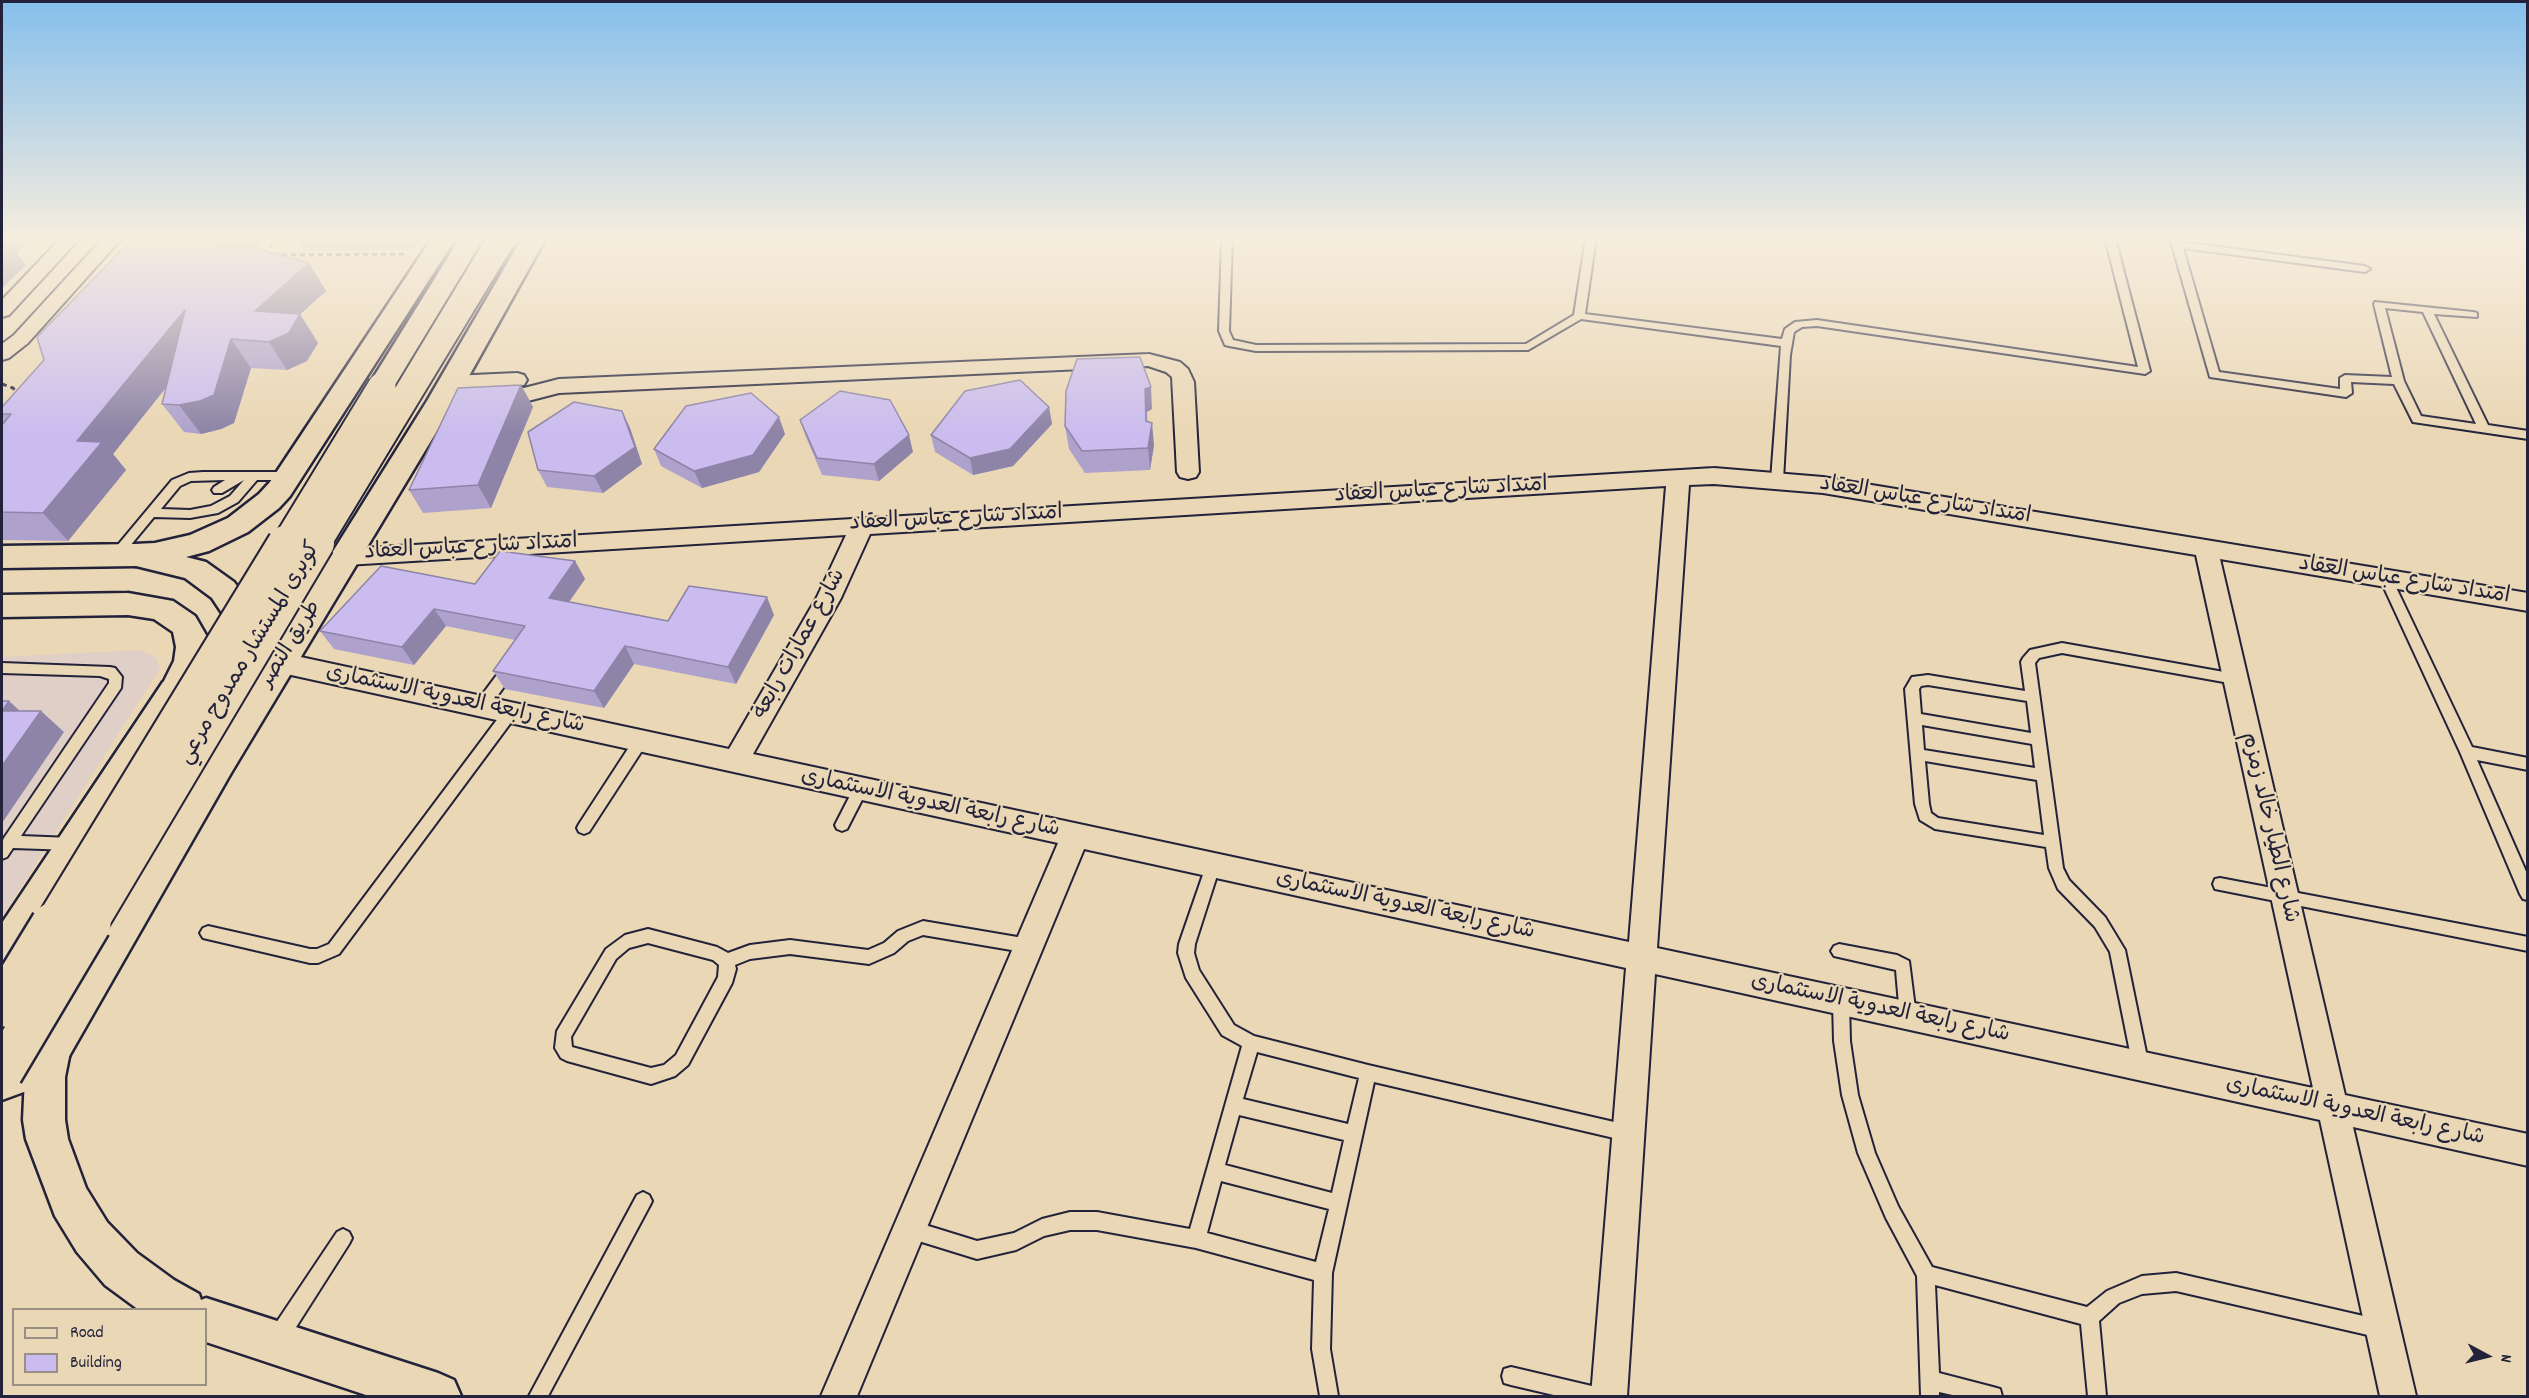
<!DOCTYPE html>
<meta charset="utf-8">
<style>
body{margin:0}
#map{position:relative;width:2529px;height:1398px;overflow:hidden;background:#ead7b5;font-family:Dekko,sans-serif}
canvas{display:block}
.frame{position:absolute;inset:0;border:3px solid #22223b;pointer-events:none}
.legend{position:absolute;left:12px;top:1308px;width:195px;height:78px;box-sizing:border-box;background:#ead7b5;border:2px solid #9a8f84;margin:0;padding:8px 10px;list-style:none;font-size:18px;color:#22223b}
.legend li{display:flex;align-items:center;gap:12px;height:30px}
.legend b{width:30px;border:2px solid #9a8f84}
.north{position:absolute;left:2457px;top:1326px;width:60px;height:60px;-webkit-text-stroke:4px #ead7b5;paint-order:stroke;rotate:97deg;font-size:16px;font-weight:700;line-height:24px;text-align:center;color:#22223b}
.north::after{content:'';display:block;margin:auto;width:21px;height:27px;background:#22223b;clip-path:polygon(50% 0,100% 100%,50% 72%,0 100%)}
</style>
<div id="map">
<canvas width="2529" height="1398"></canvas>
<div class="frame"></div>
<ul class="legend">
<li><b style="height:8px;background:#ead7b5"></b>Road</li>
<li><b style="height:16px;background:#cabcee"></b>Building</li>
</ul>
<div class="north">N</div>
</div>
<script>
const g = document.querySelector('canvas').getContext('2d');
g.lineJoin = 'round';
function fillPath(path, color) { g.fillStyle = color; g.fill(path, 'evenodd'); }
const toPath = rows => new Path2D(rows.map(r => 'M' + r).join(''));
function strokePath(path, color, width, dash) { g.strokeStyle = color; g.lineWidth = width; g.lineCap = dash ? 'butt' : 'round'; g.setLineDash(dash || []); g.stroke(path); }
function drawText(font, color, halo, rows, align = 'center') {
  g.font = font + ' Dekko,"Playpen Sans Arabic",sans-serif'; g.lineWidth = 4.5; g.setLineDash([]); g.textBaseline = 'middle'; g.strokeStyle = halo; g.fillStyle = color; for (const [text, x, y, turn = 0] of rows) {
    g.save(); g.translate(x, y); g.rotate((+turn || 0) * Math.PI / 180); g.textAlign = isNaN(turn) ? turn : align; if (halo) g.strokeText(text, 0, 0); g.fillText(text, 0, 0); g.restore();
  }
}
const built = toPath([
 [139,650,155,656,160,668,2,917,2,657]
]);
const path = toPath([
 [264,254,277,238],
 [273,255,406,254],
 [2,384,13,388,18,394]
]);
const service = toPath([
 [1222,238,1232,238,1229,331,1233,340,1256,345,1526,344,1574,315,1586,238,1596,238,1585,314,1782,339,1785,329,1795,322,1817,320,2138,367,2105,238,2115,238,2150,371,2145,374,1817,326,1802,327,1794,332,1790,355,1783,480,1777,484,1771,480,1781,346,1581,319,1528,350,1256,351,1229,346,1225,345,1219,331,1222,238],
 [2170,238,2180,238,2181,242,2365,266,2370,269,2365,272,2183,248,2219,372,2340,389,2340,378,2345,375,2392,377,2374,304,2375,302,2473,312,2477,313,2477,317,2434,314,2488,425,2528,431,2528,439,2413,422,2394,384,2351,382,2352,393,2346,397,2210,377,2170,238],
 [2385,308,2423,312,2476,424,2421,416,2404,381,2385,308],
 [203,472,288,472,294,476,288,480,257,480,238,502,218,513,190,518,154,517,120,558,112,558,110,555,112,552,172,480,189,473,203,472],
 [225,480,214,487,212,490,214,493,222,493,244,480,230,496,211,506,190,510,161,509,180,486,191,481,225,480],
 [2386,574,2392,579,2472,747,2528,758,2528,770,2477,760,2528,876,2528,900,2523,899,2520,894,2460,752,2380,579,2386,574],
 [2062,643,2235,674,2242,679,2235,684,2062,653,2039,658,2035,663,2063,868,2069,880,2105,917,2125,950,2149,1067,2147,1072,2141,1075,2135,1072,2133,1067,2110,952,2095,927,2058,889,2049,868,2046,847,1935,829,1920,820,1915,804,1905,689,1912,677,1928,675,2025,691,2021,662,2023,658,2030,650,2062,643],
 [1928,685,2027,701,2031,733,1921,714,1919,689,1921,686,1928,685],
 [1922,725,2032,744,2035,768,1924,750,1922,725],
 [1925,761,2037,780,2044,835,1938,818,1931,813,1929,804,1925,761],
 [2,663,110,667,115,668,122,677,121,688,21,836,72,838,77,840,79,844,77,848,72,850,13,848,7,857,2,859,2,842,4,838,109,683,109,679,100,676,2,673,2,663],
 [510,663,517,668,515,672,486,711,476,711,474,707,476,703,505,664,510,663],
 [510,708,515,709,517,713,515,717,339,954,318,963,310,963,203,938,200,933,203,928,208,926,310,949,317,949,329,944,505,709,510,708],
 [640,736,645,738,647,742,645,746,589,832,584,834,579,832,577,828,579,824,635,738,640,736],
 [860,784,865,786,867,790,847,829,842,831,837,829,835,825,837,821,855,786,860,784],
 [1213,860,1218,862,1220,866,1195,944,1194,953,1199,970,1234,1025,1254,1036,1368,1065,1627,1125,1633,1127,1635,1133,1633,1139,1627,1141,1374,1082,1332,1273,1330,1349,1338,1396,1320,1396,1312,1349,1314,1280,1196,1248,1097,1230,1070,1230,1044,1236,1016,1250,977,1259,909,1238,903,1235,900,1229,903,1223,909,1220,977,1241,1014,1233,1042,1219,1070,1212,1097,1212,1190,1229,1242,1046,1222,1035,1186,978,1178,953,1179,944,1206,866,1208,862,1213,860],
 [1257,1052,1359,1078,1348,1124,1243,1099,1257,1052],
 [1239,1115,1344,1140,1332,1193,1225,1165,1239,1115],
 [1221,1181,1329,1209,1316,1262,1207,1233,1221,1181],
 [2220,878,2528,937,2528,951,2220,890,2215,889,2213,884,2215,879,2220,878],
 [923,921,1029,939,1034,941,1037,946,1034,951,1029,953,923,935,908,941,894,953,869,964,790,954,750,959,735,965,736,969,732,983,688,1065,675,1076,651,1084,567,1061,561,1058,555,1048,557,1031,606,949,625,935,648,929,717,947,728,953,750,945,790,940,868,950,884,943,898,931,923,921],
 [648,943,713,960,719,965,718,977,676,1055,664,1065,651,1068,572,1047,571,1037,616,959,629,948,648,943],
 [1839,944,1897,955,1909,961,1916,1016,1914,1021,1908,1023,1902,1021,1900,1016,1896,970,1834,956,1831,951,1834,946,1839,944],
 [1841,995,1847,997,1849,1002,1850,1041,1858,1095,1875,1153,1898,1206,1932,1267,2087,1307,2107,1291,2142,1276,2176,1273,2381,1320,2388,1322,2390,1329,2388,1336,2381,1338,2176,1291,2142,1294,2119,1303,2099,1321,2106,1396,2088,1396,2081,1324,1935,1285,1939,1373,1993,1387,2000,1389,2002,1396,1957,1396,1939,1392,1939,1396,1921,1396,1917,1276,1886,1218,1858,1153,1842,1095,1834,1041,1833,1002,1835,997,1841,995],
 [643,1192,649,1195,652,1201,649,1207,548,1396,529,1396,637,1195,643,1192],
 [343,1229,349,1232,352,1238,349,1244,284,1346,277,1348,270,1346,268,1339,270,1332,337,1232,343,1229],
 [1511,1367,1596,1387,1603,1389,1605,1396,1558,1396,1511,1385,1504,1383,1502,1376,1504,1369,1511,1367]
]);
const minor = toPath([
 [61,238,80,238,9,315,2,317,2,300,61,238],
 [103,238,122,238,28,343,9,358,2,360,2,344,14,335,103,238],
 [1149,354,1180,362,1188,369,1194,382,1199,472,1196,477,1188,479,1180,477,1177,472,1172,377,1166,372,1148,366,559,393,524,402,491,405,484,403,480,398,484,393,491,391,524,388,559,379,1149,354],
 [517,373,524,375,527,380,524,385,451,390,444,388,441,383,444,378,451,376,517,373],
 [1714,468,1823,477,2528,593,2528,611,2220,559,2345,1095,2528,1134,2528,1166,2353,1127,2416,1396,2380,1396,2320,1120,1655,974,1627,1396,1591,1396,1626,968,1084,849,857,1396,821,1396,1058,843,282,673,273,670,270,663,273,656,282,653,729,749,817,597,846,535,346,565,338,563,334,557,338,551,346,549,1714,468],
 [1714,484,1823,493,2196,555,2313,1088,1657,948,1689,485,1714,484],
 [1666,486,1629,942,753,754,841,598,870,534,1666,486]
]);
const primary = toPath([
 [135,544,146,547,150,555,146,563,135,566,2,568,2,546,135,544],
 [128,593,173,601,195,616,206,635,208,647,206,661,187,700,175,704,163,700,159,691,174,661,176,647,173,632,154,619,128,615,2,617,2,595,128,593],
 [50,1033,64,1039,70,1052,65,1077,65,1120,68,1139,86,1188,107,1222,137,1253,174,1280,199,1294,201,1300,206,1298,438,1373,454,1380,461,1396,369,1396,206,1342,206,1310,139,1310,105,1285,77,1252,55,1216,26,1139,23,1120,25,1077,30,1052,36,1039,50,1033]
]);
const trunk = toPath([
 [432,238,456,238,290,496,279,508,248,532,209,551,186,557,206,562,234,582,250,603,258,619,262,641,257,649,246,653,235,649,230,641,226,619,212,598,185,578,124,563,120,555,124,547,135,544,155,543,190,535,228,518,259,494,270,482,432,238],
 [460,238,484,238,392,392,382,395,372,392,368,386,460,238],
 [522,238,546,238,455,401,231,773,64,1065,32,1089,2,1100,2,1062,36,1039,207,753,427,401,522,238],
 [175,678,187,682,191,691,187,700,15,966,2,971,2,923,163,682,175,678]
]);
const trunkBridgeFar2 = toPath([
 [285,545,382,386],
 [316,545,502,238]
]);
const trunkBridgeFar1 = toPath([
 [51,926,285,543],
 [89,926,317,543]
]);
const trunkBridge = toPath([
 [2,1006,52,924],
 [2,1072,90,924]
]);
const wall = toPath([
 [133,238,265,238,255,249,309,263,326,291,300,315,318,343,307,361,287,370,251,368,234,423,221,429,201,434,184,432,162,404,166,388,113,454,126,470,68,541,2,540,2,425,3,423,2,422,2,407,44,360],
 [296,238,420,238,412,250,304,251],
 [521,385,533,407,491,508,423,513,409,490],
 [1049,407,1052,424,1013,466,973,475,935,452,931,435],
 [1152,409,1147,412,1147,421,1154,445,1150,470,1085,473,1069,449,1065,426],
 [622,411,630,428,642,464,603,493,547,487,538,470],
 [800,420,913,452,879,481,822,475,806,437],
 [785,434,759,472,702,488,661,466,654,449],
 [575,561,585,579,569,602,668,621,774,615,736,684,634,664,604,708,505,689,493,671,515,640,446,626,414,665,334,649,320,631,475,584]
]);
const shadedWall = toPath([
 [2,238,32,238,17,253,26,265,2,288],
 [245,238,265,238,253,251],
 [405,238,420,238,412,250],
 [220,240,239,267,215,246],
 [309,263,326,291,300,314,318,343,307,361,287,370,269,342,255,311],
 [185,310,205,338,113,454,126,470,68,541,43,513,77,441],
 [231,339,251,368,234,423,221,429,201,434,179,405],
 [521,385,533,407,491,508,478,485],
 [1151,387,1152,409,1147,412,1148,443,1145,389],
 [1049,407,1052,424,1013,466,973,475,970,458],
 [622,411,630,428,642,464,603,493,594,476],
 [779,417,785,434,759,472,702,488,694,471],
 [1152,423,1154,445,1150,470,1148,448],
 [909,435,913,452,879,481,874,464],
 [575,561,585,579,559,616,549,598],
 [767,597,774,615,736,684,728,667],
 [434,609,446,626,414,665,402,647],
 [625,646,634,664,604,708,594,691],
 [9,701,33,723,2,711],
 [41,711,64,732,2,823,2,766]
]);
const building = toPath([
 [133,238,213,238,220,240,215,246,246,246,309,263,255,311,300,314,289,333,269,342,231,339,214,395,200,401,179,405,162,404,185,310,77,441,102,442,43,513,2,512,2,425,11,414,2,414,2,407,44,360,37,337,133,238],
 [1140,357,1151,387,1145,389,1146,421,1152,423,1148,448,1082,451,1065,426,1066,391,1077,359,1140,357],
 [1020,380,1049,407,1010,449,970,458,931,435,965,391,1020,380],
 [521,385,478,485,409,490,458,388,521,385],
 [840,391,890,400,909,435,874,464,817,458,800,420,840,391],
 [751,393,779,417,753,455,694,471,654,449,686,406,751,393],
 [574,402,622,411,635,447,594,476,538,470,528,432,574,402],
 [500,551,575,561,549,598,668,621,689,586,767,597,728,667,625,646,594,691,493,671,525,626,434,609,402,647,320,631,381,566,475,584,500,551],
 [2,701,9,701,2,711,41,711,2,766,2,701]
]);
const streetNames = [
 ["امتداد شارع عباس العقاد",1441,492,-3],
 ["امتداد شارع عباس العقاد",1925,502,9],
 ["امتداد شارع عباس العقاد",956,520,-3],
 ["امتداد شارع عباس العقاد",471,549,-3],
 ["امتداد شارع عباس العقاد",2404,582,9],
 ["طريق النصر",292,645,-58],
 ["شارع عمارات رابعة",801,645,-61],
 ["كوبرى المستشار ممدوح مرعي",251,654,-59],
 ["شارع رابعة العدوية الاستثمارى",455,701,12],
 ["شارع رابعة العدوية الاستثمارى",930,805,12],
 ["شارع الطيار خالد زمزم",2268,828,77],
 ["شارع رابعة العدوية الاستثمارى",1405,907,12],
 ["شارع رابعة العدوية الاستثمارى",1880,1010,12],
 ["شارع رابعة العدوية الاستثمارى",2355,1113,12]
];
fillPath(built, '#e0cfc6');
strokePath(service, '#22223b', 4);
strokePath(minor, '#22223b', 4);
strokePath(primary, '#22223b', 5);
strokePath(trunk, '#22223b', 5);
strokePath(path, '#22223b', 3, [5, 4]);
fillPath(service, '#ead7b5');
fillPath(minor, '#ead7b5');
fillPath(primary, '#ead7b5');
fillPath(trunk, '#ead7b5');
strokePath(trunkBridgeFar2, '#22223b', 31, []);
strokePath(trunkBridgeFar1, '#22223b', 38, []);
strokePath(trunkBridge, '#22223b', 46, []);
strokePath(trunkBridgeFar2, '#ead7b5', 27);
strokePath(trunkBridgeFar1, '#ead7b5', 34);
strokePath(trunkBridge, '#ead7b5', 41);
fillPath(wall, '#aea2cd');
fillPath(shadedWall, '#8d84a7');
fillPath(building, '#cabcee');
strokePath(building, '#8d84a7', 1.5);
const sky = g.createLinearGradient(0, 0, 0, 433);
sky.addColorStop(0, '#85bfec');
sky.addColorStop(0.55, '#f6edde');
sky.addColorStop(1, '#f6edde00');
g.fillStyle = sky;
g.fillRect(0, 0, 2529, 433);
drawText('22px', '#22223b', '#ead7b5', streetNames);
</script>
